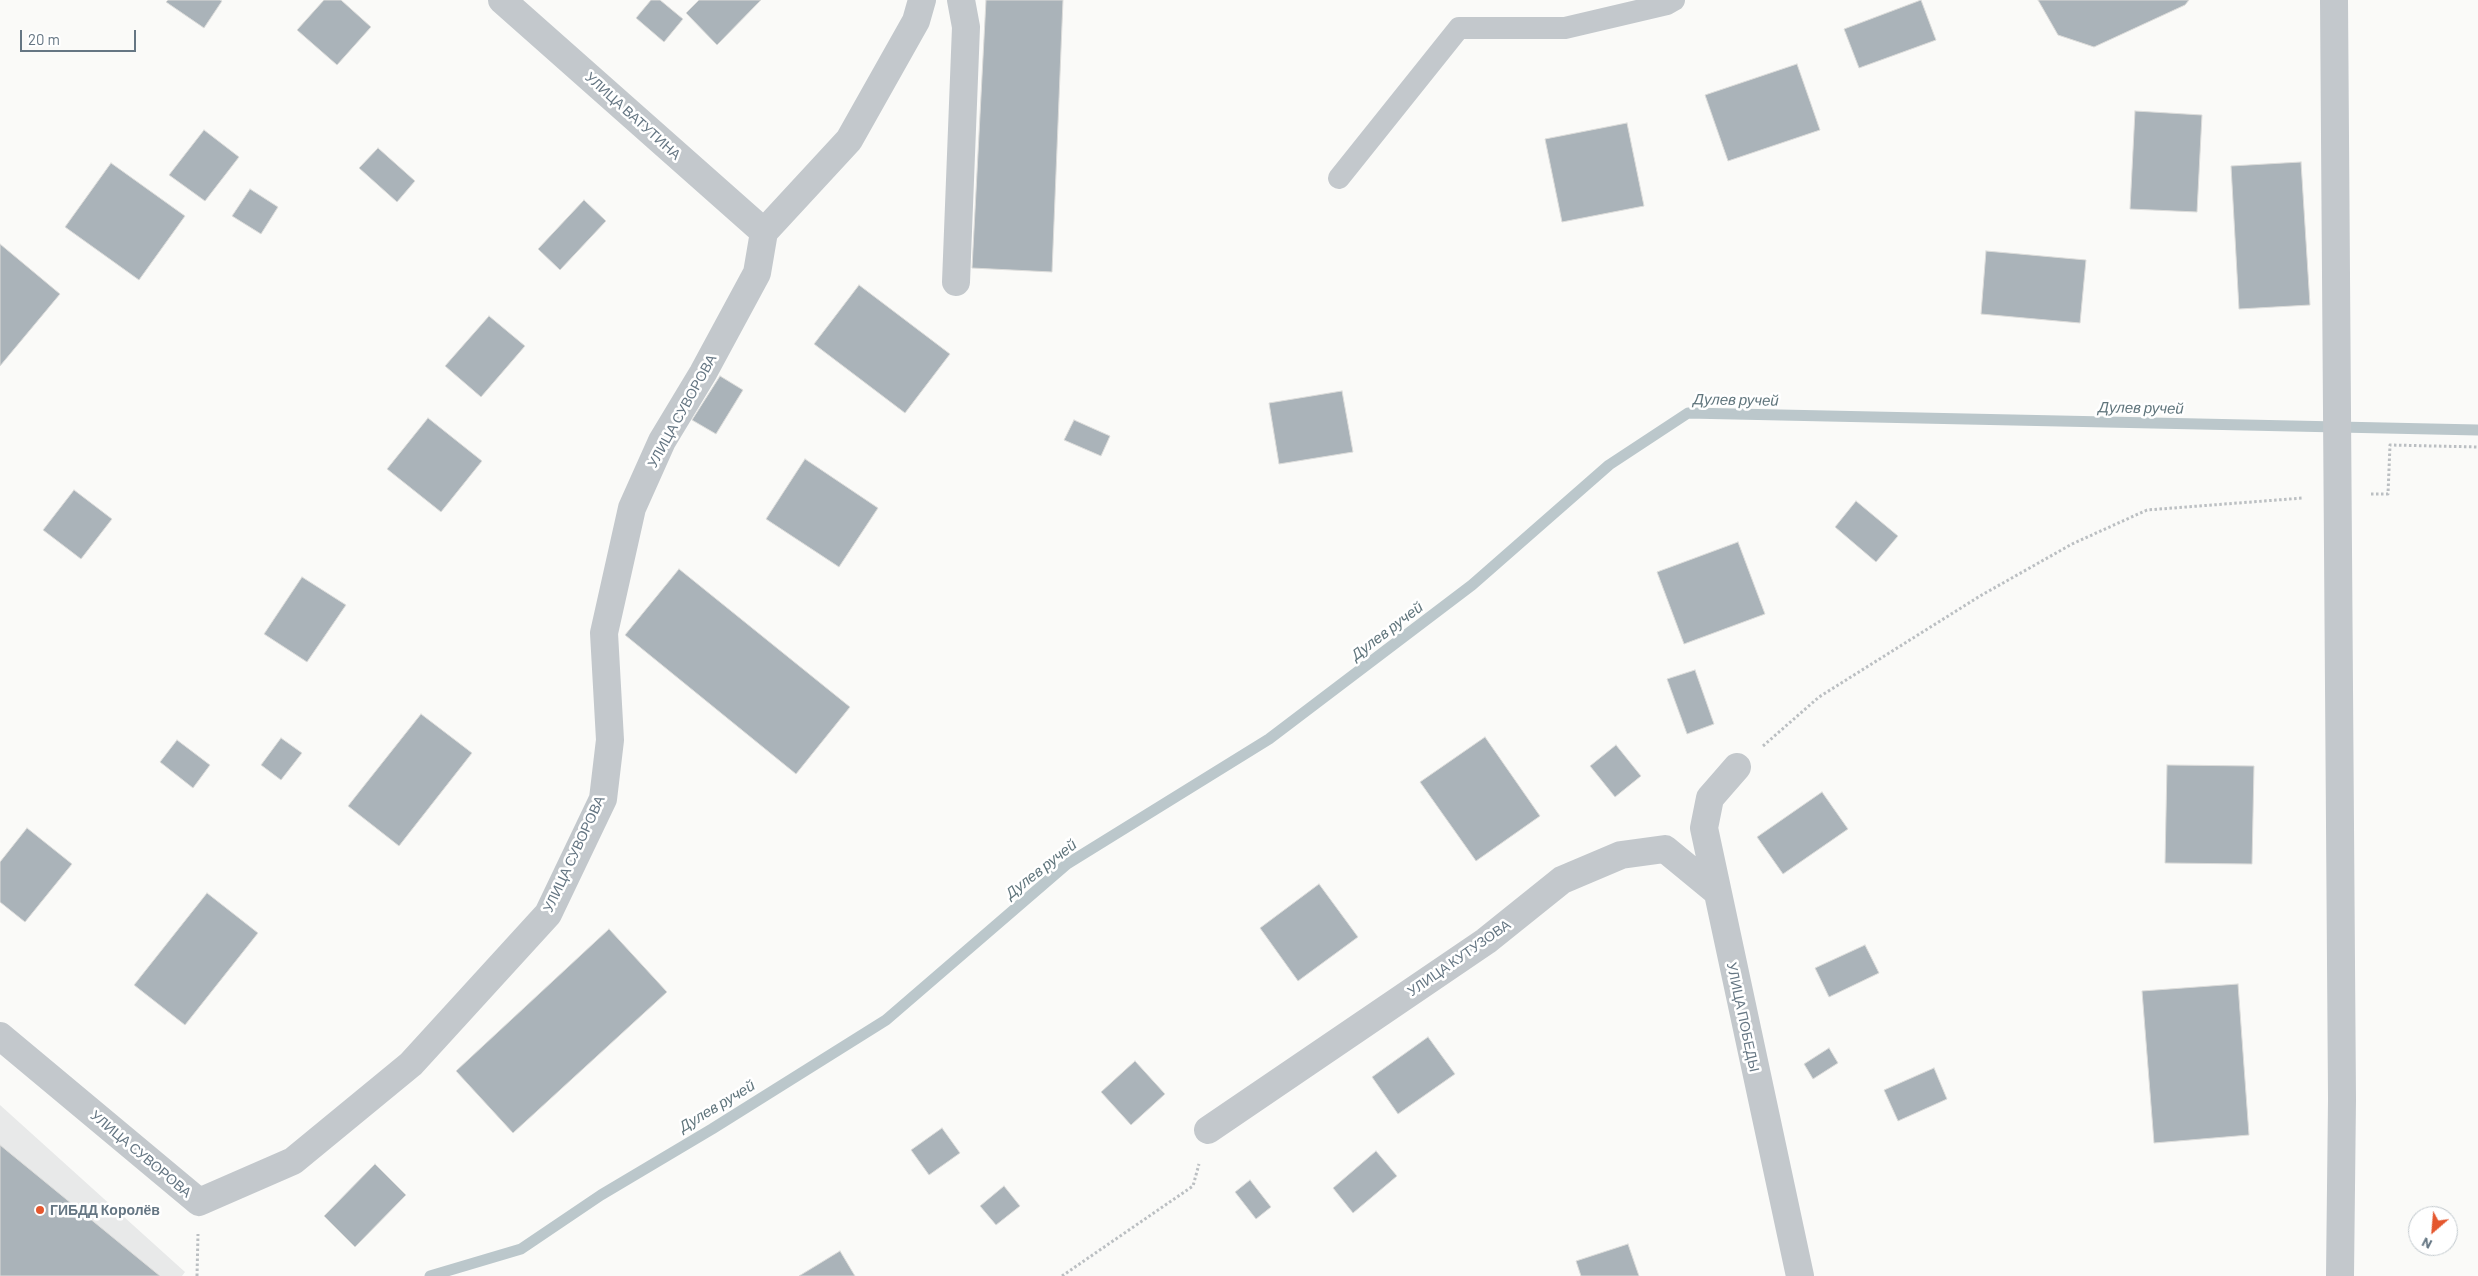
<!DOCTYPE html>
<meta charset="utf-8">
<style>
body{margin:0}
#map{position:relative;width:2478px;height:1276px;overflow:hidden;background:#fafaf8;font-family:Barlow,sans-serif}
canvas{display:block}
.north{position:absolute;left:2408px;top:1206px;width:50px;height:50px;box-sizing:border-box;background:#fff;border:1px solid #c1c8cd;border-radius:50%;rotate:207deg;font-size:14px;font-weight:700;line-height:20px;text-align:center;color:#657683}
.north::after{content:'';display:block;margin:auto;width:18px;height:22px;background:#e4572e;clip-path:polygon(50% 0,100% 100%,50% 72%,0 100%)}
.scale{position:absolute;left:20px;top:30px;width:116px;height:22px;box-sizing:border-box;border:2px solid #657683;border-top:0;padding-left:6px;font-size:15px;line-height:18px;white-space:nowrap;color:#657683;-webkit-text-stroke:4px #fff;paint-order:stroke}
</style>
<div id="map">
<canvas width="2478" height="1276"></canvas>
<div class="north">N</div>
<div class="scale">20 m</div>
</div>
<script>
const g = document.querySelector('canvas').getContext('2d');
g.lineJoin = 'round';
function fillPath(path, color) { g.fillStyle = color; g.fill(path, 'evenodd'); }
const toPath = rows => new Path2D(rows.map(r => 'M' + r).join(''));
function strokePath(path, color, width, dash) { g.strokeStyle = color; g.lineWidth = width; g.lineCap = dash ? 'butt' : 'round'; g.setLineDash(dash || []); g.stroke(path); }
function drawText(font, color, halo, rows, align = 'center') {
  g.font = font + ' Barlow,sans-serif'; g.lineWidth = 5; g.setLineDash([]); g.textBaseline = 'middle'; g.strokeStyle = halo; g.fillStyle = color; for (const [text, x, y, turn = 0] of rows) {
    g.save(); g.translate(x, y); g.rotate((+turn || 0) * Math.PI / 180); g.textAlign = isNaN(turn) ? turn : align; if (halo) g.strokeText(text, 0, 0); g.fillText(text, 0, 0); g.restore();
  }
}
const built = toPath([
 [0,1105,185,1272,182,1276,0,1276]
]);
const stream = toPath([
 [430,1276,521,1249,601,1195,712,1129,886,1020,1067,864,1269,739,1472,585,1609,465,1688,413,2478,430]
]);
const building = toPath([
 [168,0,220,0,222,1,204,28,166,2,168,0],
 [324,0,341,0,371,27,337,65,297,30,324,0],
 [651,0,660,0,683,19,664,42,636,18,651,0],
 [699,0,761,0,717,45,686,13,699,0],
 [986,0,1063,0,1052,272,972,268,986,0],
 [1921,0,1936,40,1859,68,1844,29,1921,0],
 [2038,0,2189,0,2185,5,2094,47,2058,35,2038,0],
 [1797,64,1820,130,1728,161,1705,95,1797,64],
 [2135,111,2202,115,2197,212,2130,209,2135,111],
 [1627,123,1644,206,1562,222,1545,139,1627,123],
 [204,130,239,157,205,201,169,175,204,130],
 [378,148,415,181,397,202,359,168,378,148],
 [2301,162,2310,305,2239,309,2231,166,2301,162],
 [111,163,185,216,139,280,65,227,111,163],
 [250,189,278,207,261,234,232,216,250,189],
 [584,200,606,221,560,270,538,249,584,200],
 [0,244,60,294,0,366,0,244],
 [1986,251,2086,260,2080,323,1981,314,1986,251],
 [859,285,950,354,905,413,814,344,859,285],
 [489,316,525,346,481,397,445,366,489,316],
 [720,376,743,390,716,434,692,420,720,376],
 [1342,391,1353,452,1279,464,1269,403,1342,391],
 [428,418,482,461,441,512,387,469,428,418],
 [1074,420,1110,436,1101,456,1064,440,1074,420],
 [805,459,878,508,839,567,766,519,805,459],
 [74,490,112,519,81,559,43,530,74,490],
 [1856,501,1898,536,1876,562,1835,527,1856,501],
 [1738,542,1765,614,1684,644,1657,572,1738,542],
 [679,569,850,707,796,774,625,635,679,569],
 [302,577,346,605,307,662,264,634,302,577],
 [1695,670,1714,724,1687,734,1667,679,1695,670],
 [421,714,472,753,399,846,348,806,421,714],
 [1485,737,1540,816,1476,861,1420,782,1485,737],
 [281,738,302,753,281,780,261,765,281,738],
 [177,740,210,765,193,788,160,762,177,740],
 [1616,745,1641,776,1615,797,1590,766,1616,745],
 [2167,765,2254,766,2252,864,2165,863,2167,765],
 [1822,792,1848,829,1783,874,1757,837,1822,792],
 [27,828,72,864,25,922,0,902,0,862,27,828],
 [1319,884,1358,937,1298,981,1260,928,1319,884],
 [207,893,258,933,185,1025,134,985,207,893],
 [609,929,667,992,513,1133,456,1071,609,929],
 [1865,945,1879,973,1829,997,1815,968,1865,945],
 [2238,984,2249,1135,2154,1143,2142,991,2238,984],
 [1428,1037,1455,1074,1398,1114,1372,1077,1428,1037],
 [1829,1048,1838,1063,1813,1079,1804,1064,1829,1048],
 [1135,1061,1165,1094,1131,1125,1101,1092,1135,1061],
 [1934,1068,1947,1099,1898,1121,1884,1090,1934,1068],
 [942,1128,960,1153,929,1175,911,1150,942,1128],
 [0,1145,160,1276,0,1276,0,1145],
 [1376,1151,1397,1176,1353,1213,1333,1188,1376,1151],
 [375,1164,406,1195,355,1247,324,1216,375,1164],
 [1250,1180,1271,1207,1256,1219,1235,1192,1250,1180],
 [1004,1186,1020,1206,996,1225,980,1206,1004,1186],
 [1628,1244,1639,1276,1581,1276,1576,1261,1628,1244],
 [840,1251,855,1276,799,1276,840,1251]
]);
const path = toPath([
 [2371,494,2388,494,2390,445,2478,447],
 [1763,746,1819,697,1980,596,2072,544,2147,510,2303,498],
 [197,1276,198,1234],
 [1062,1276,1193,1186,1199,1164]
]);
const lane = toPath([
 [1339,178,1459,28,1565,28,1667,4,1674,0]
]);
const street = toPath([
 [502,0,764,232],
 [2334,0,2342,1099,2340,1276],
 [764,232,849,140,916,21,922,0],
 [956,282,966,27,961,0],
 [1737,767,1710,798,1704,828,1800,1276],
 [0,1036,199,1202,293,1161,411,1064,548,914,603,799,610,740,604,633,632,508,662,441,703,373,757,273,764,232],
 [1208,1130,1486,941,1562,880,1621,855,1665,849,1716,891]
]);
const markers = [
 [40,1210,5,"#e4572e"]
];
const streetNames = [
 ["УЛИЦА ВАТУТИНА",633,116,42],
 ["УЛИЦА СУВОРОВА",682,411,-61],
 ["УЛИЦА СУВОРОВА",574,854,-65],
 ["УЛИЦА КУТУЗОВА",1459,958,-35],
 ["УЛИЦА ПОБЕДЫ",1743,1017,78],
 ["УЛИЦА СУВОРОВА",141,1154,40]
];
const poiNames = [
 ["ГИБДД Королёв",50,1210]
];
const waterNames = [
 ["Дулев ручей",1736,400,1],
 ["Дулев ручей",2141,408,1],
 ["Дулев ручей",1387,631,-37],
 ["Дулев ручей",1041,869,-38],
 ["Дулев ручей",717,1106,-31]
];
fillPath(built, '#e8e9e9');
strokePath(stream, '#bbc7cb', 11);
fillPath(building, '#aab3b9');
strokePath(building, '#dcdcda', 1);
strokePath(path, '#bbbfc2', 3, [2.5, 2.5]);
strokePath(lane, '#c3c8cc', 22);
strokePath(street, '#c3c8cc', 28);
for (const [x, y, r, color] of markers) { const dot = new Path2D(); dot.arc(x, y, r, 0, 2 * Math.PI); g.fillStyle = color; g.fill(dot); strokePath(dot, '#fff', 2); }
drawText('14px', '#657683', '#fff', streetNames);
drawText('bold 14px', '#657683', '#fff', poiNames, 'left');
drawText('italic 15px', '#60757c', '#fff', waterNames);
</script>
